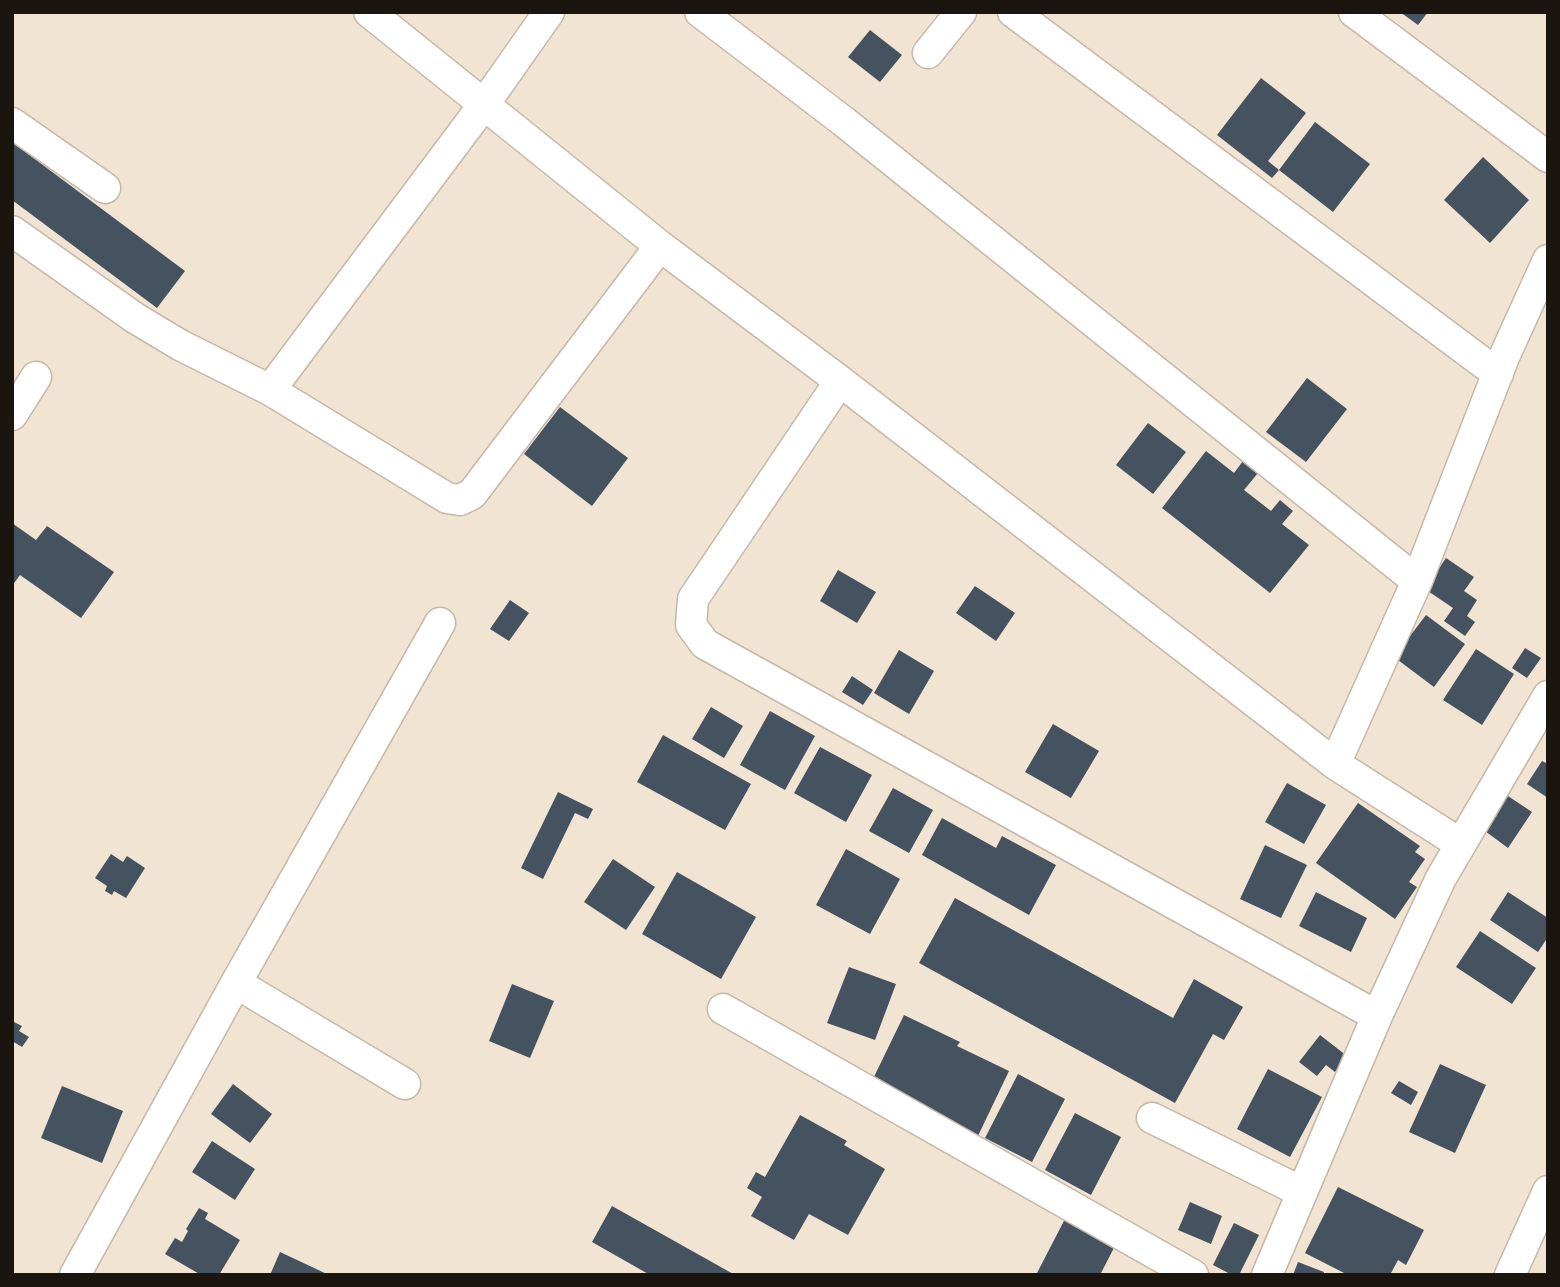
<!DOCTYPE html>
<style>
body{margin:0}
#map{position:relative;width:1560px;height:1287px;overflow:hidden;background:#f1e4d3;font-family:Overpass,sans-serif}
canvas{display:block}
.frame{position:absolute;inset:0;border:14px solid #1a150f;pointer-events:none}
</style>
<div id="map">
<canvas width="1560" height="1287"></canvas>
<div class="frame"></div>
</div>
<script>
const g = document.querySelector('canvas').getContext('2d');
g.lineJoin = 'round';
function fillPath(path, color) { g.fillStyle = color; g.fill(path, 'evenodd'); }
const toPath = rows => new Path2D(rows.map(r => 'M' + r).join(''));
function strokePath(path, color, width, dash) { g.strokeStyle = color; g.lineWidth = width; g.lineCap = dash ? 'butt' : 'round'; g.setLineDash(dash || []); g.stroke(path); }
const building = toPath([
 [1400,12,1428,12,1418,25],
 [870,30,902,55,880,82,848,57],
 [1261,78,1306,113,1268,161,1279,170,1272,178,1217,135],
 [1315,122,1370,164,1333,212,1279,170],
 [12,142,185,271,157,308,12,200],
 [1483,157,1529,200,1490,243,1444,200],
 [1307,378,1347,409,1306,462,1266,432],
 [560,407,628,458,592,506,524,454],
 [1148,423,1186,452,1153,494,1116,465],
 [1206,451,1234,473,1243,461,1258,473,1244,490,1271,511,1280,500,1293,511,1282,524,1309,545,1270,593,1162,508],
 [12,523,36,540,47,526,114,572,81,618,20,575,12,586],
 [1446,558,1474,577,1464,591,1477,600,1467,616,1475,622,1465,636,1444,621,1453,608,1425,589],
 [838,570,876,592,857,623,820,601],
 [975,586,1015,613,996,641,956,613],
 [510,600,529,613,509,641,490,629],
 [1426,615,1465,644,1434,687,1394,657],
 [1525,648,1541,658,1527,678,1512,668],
 [1476,649,1514,674,1482,725,1443,700],
 [899,650,934,671,909,714,874,693],
 [852,676,873,690,863,705,842,692],
 [711,707,743,726,724,758,692,739],
 [770,711,815,736,785,790,740,765],
 [1053,724,1099,751,1071,798,1025,772],
 [663,735,751,784,725,830,637,782],
 [820,747,872,775,846,822,794,793],
 [1542,761,1548,764,1548,798,1527,784],
 [1287,783,1326,805,1304,844,1265,822],
 [893,788,933,810,909,853,869,831],
 [558,792,593,809,588,819,575,813,543,879,521,868],
 [1508,796,1532,812,1508,848,1485,831],
 [1358,803,1420,846,1415,852,1425,859,1409,882,1417,887,1395,919,1316,863],
 [942,818,996,848,1002,836,1056,865,1029,915,922,855],
 [1265,845,1307,865,1281,918,1240,899],
 [846,849,900,879,870,934,816,905],
 [111,854,123,862,127,856,145,868,126,898,114,891,112,895,105,891,107,886,95,878],
 [613,859,655,887,626,930,584,902],
 [677,872,756,917,721,979,642,934],
 [1316,892,1367,918,1351,952,1299,926],
 [1508,892,1548,918,1548,937,1538,952,1490,920],
 [955,898,1173,1018,1194,979,1243,1007,1224,1040,1213,1034,1175,1103,919,963],
 [1480,931,1536,968,1512,1004,1456,967],
 [849,967,896,984,875,1040,827,1023],
 [512,984,554,1001,530,1058,489,1041],
 [904,1015,960,1042,957,1046,1009,1071,977,1138,871,1083],
 [12,1021,22,1026,19,1031,29,1037,22,1047,12,1041],
 [1320,1035,1347,1056,1335,1072,1326,1065,1317,1076,1299,1062],
 [1440,1064,1486,1085,1455,1153,1409,1132],
 [1268,1069,1322,1097,1290,1157,1237,1129],
 [1018,1074,1065,1099,1032,1162,985,1138],
 [1399,1081,1418,1092,1411,1105,1391,1093],
 [233,1084,272,1114,250,1143,211,1114],
 [62,1086,123,1111,102,1163,41,1138],
 [1075,1113,1121,1137,1091,1195,1045,1170],
 [800,1115,847,1141,844,1145,885,1169,848,1235,809,1214,794,1240,751,1216,762,1197,747,1188,756,1172,765,1177],
 [212,1141,255,1169,235,1200,192,1172],
 [1338,1187,1424,1230,1406,1265,1398,1260,1390,1275,1348,1275,1305,1253],
 [1190,1202,1222,1216,1211,1244,1178,1230],
 [612,1206,735,1275,650,1275,592,1242],
 [199,1208,208,1213,205,1219,240,1240,219,1275,201,1275,165,1254,175,1238,182,1242,188,1231,186,1229],
 [1067,1215,1117,1242,1100,1275,1036,1275],
 [1234,1223,1259,1235,1239,1275,1232,1275,1213,1265],
 [280,1252,329,1275,270,1275],
 [1298,1262,1324,1272,1323,1275,1293,1275]
]);
const street = toPath([
 [369,12,660,246,840,381,1335,764,1459,843],
 [549,12,485,103,270,390,447,498,460,500,472,494,660,246],
 [700,12,843,121,1417,581],
 [1013,12,1498,374],
 [1354,12,1548,157],
 [928,53,961,12],
 [12,123,105,188],
 [12,231,135,318,180,345,270,390],
 [840,381,693,599,691,625,705,644,1377,1016],
 [12,415,36,377],
 [1335,764,1417,581,1504,357,1548,260],
 [236,983,405,1084],
 [723,1009,1193,1275],
 [1152,1118,1302,1192],
 [75,1275,236,983,440,623],
 [1267,1275,1377,1016,1441,878,1548,696],
 [1510,1275,1548,1191]
]);
fillPath(building, '#45525f');
strokePath(street, '#c5b8a8', 33);
strokePath(street, '#fff', 30);
</script>
